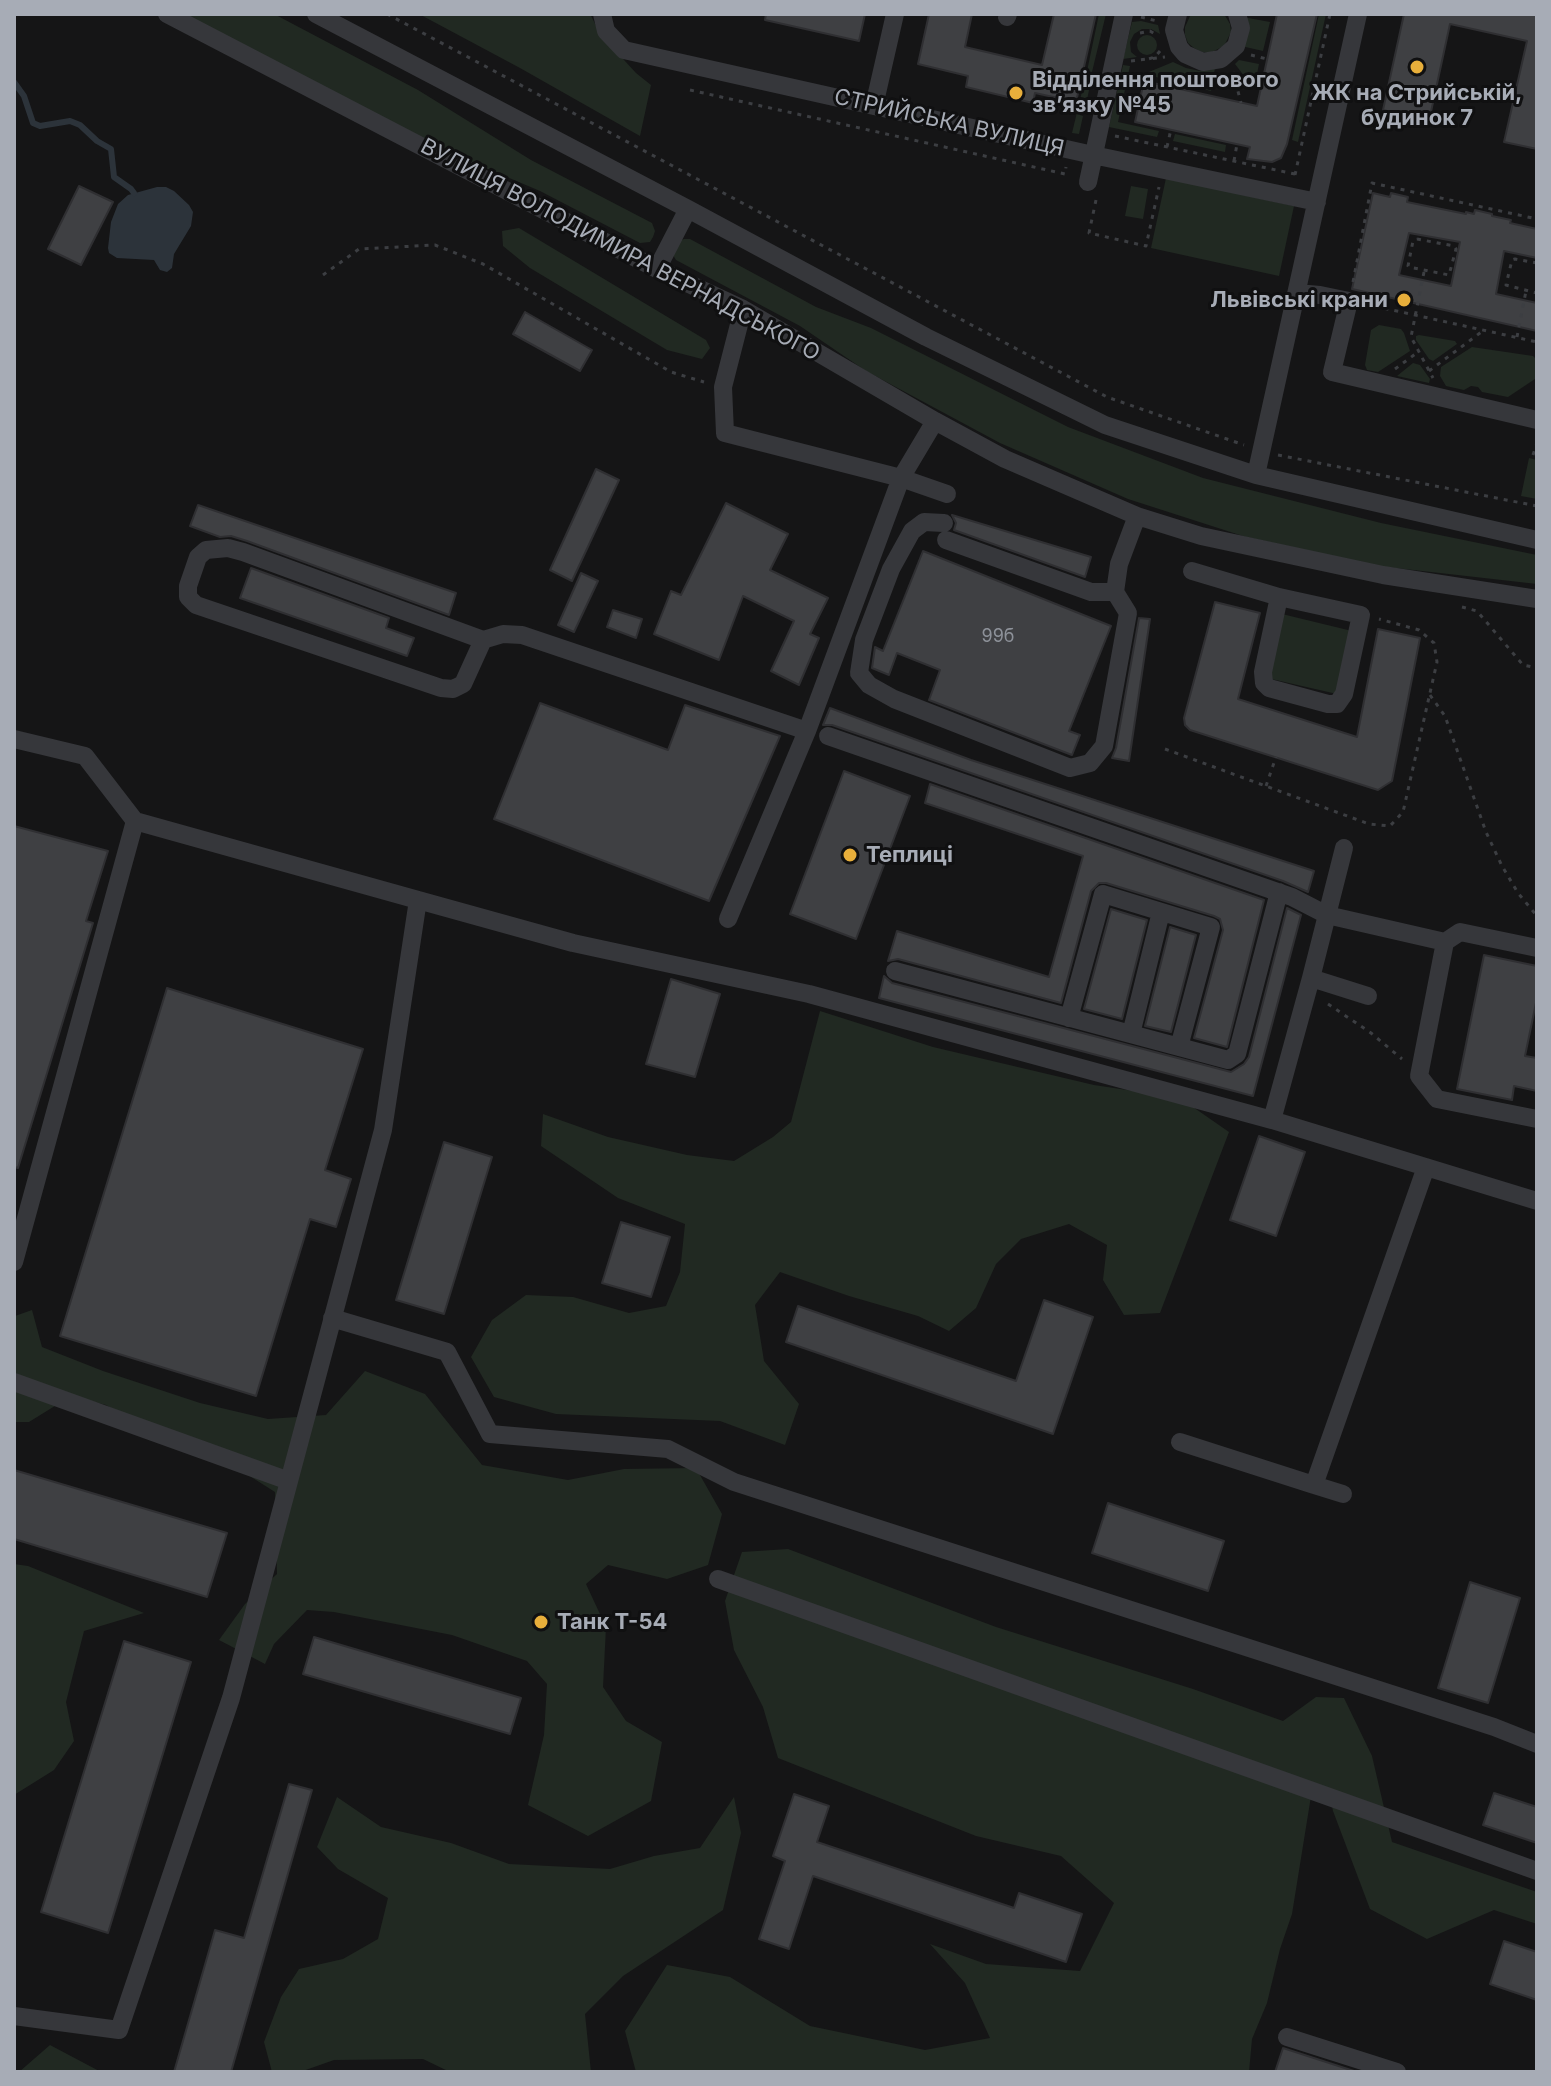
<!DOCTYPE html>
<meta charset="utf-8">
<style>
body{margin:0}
#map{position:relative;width:1551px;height:2086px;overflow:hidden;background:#151516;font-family:Inter,sans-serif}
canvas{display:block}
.frame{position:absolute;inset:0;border:16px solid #a7acb6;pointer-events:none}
</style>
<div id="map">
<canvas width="1551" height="2086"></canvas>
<div class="frame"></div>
</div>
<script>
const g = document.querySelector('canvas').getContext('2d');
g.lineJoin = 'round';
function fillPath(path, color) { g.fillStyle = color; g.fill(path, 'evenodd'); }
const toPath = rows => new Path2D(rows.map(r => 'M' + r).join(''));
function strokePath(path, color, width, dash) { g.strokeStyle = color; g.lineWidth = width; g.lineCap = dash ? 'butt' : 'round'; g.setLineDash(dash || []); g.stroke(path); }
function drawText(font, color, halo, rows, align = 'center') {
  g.font = font + ' Inter,sans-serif'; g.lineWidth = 6; g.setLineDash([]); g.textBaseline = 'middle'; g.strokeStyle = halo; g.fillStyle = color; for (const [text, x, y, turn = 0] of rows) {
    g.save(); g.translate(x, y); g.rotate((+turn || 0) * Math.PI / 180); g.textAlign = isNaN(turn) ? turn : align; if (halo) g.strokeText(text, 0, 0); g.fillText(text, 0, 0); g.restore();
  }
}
const green = toPath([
 [182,14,274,14,418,90,531,160,652,223,655,231,653,237,650,242,640,243,540,191,429,144],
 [419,14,590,14,601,35,636,73,651,85,640,136,520,68],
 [1099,14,1106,14,1092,72,1087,71],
 [1191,14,1224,14,1230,24,1231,32,1224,46,1210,53,1202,52,1194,48,1188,43,1185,35,1185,27],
 [1319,14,1326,14,1298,142,1292,140],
 [1243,17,1270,22,1263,51,1241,46],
 [1141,21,1158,25,1160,34,1151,29,1142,29,1134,34,1130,42,1131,52,1137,57,1123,59,1132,22],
 '1137 45a10 10 0 1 1 20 0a10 10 0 1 1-20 0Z',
 [1239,60,1259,64,1254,89,1235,64],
 [1173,62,1186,68,1200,71,1215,68,1211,91,1144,74],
 [1123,65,1130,66,1118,122,1159,131,1157,137,1109,127],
 [1085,79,1091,80,1087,100,1083,100,1080,115,1083,116,1079,134,1072,133],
 [1175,134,1226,145,1225,152,1173,141],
 [1166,178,1294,206,1279,276,1151,248],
 [1131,186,1148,189,1143,219,1125,216],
 [519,228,706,340,710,348,702,359,667,350,530,268,503,246,502,231],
 [684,239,690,239,816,307,871,328,1068,427,1203,478,1381,523,1537,555,1537,584,1378,566,1246,537,1128,499,1000,443,866,371,800,326,676,260,673,255,679,241],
 [1379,325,1401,329,1404,333,1410,351,1378,372,1367,370,1365,365,1371,330],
 [1419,335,1455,341,1457,344,1433,361,1429,359,1416,340,1416,336],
 [1472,347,1533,356,1537,360,1535,379,1508,397,1482,392,1478,387,1471,386,1464,390,1446,386,1440,376,1441,367],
 [1413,363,1420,365,1430,379,1429,383,1397,376],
 [1529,458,1537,460,1537,499,1521,496],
 [1282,614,1352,631,1337,694,1267,678],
 [820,1011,933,1047,1094,1085,1180,1098,1229,1132,1160,1313,1124,1315,1103,1280,1107,1245,1069,1224,1021,1239,996,1264,976,1308,949,1331,918,1316,849,1296,780,1272,755,1305,764,1361,799,1404,785,1445,720,1421,556,1414,494,1397,471,1357,492,1320,526,1295,573,1297,629,1313,666,1306,680,1272,685,1224,618,1198,541,1146,543,1114,608,1137,687,1155,734,1161,773,1137,791,1122],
 [32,1310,42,1347,103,1371,200,1403,268,1419,326,1415,365,1371,425,1394,482,1465,568,1480,624,1469,696,1468,722,1514,708,1565,667,1579,608,1565,586,1584,606,1627,603,1687,626,1721,662,1742,651,1801,588,1836,528,1805,544,1735,547,1684,527,1661,452,1635,334,1612,307,1610,274,1644,265,1664,219,1640,245,1604,277,1574,275,1492,237,1468,170,1445,106,1405,71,1396,29,1422,14,1422,15,1316],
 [788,1549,996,1627,1193,1689,1283,1721,1316,1697,1344,1698,1372,1756,1392,1842,1537,1892,1537,1924,1494,1910,1427,1939,1370,1909,1333,1811,1329,1790,1312,1790,1292,1914,1280,1949,1267,2003,1252,2039,1249,2072,636,2072,625,2031,667,1965,730,1977,810,2026,925,2050,990,2038,965,1983,930,1944,986,1964,1080,1971,1114,1903,1061,1856,976,1836,778,1758,763,1707,734,1650,725,1601,742,1552],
 [14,1564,28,1566,144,1613,84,1631,66,1702,74,1741,54,1770,14,1795],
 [337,1797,381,1827,451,1843,509,1864,610,1869,654,1856,700,1848,734,1797,741,1833,723,1910,623,1976,585,2014,591,2072,450,2072,423,2059,334,2060,300,2072,272,2072,264,2042,281,1997,299,1969,343,1959,378,1939,388,1898,338,1869,317,1847],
 [50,2045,101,2072,19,2072]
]);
const water = toPath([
 [157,187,166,187,174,191,189,205,193,212,191,226,174,254,172,268,167,272,160,270,154,260,117,258,109,253,108,248,111,222,118,204,128,195]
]);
const stream = toPath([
 [14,82,24,96,33,123,40,126,70,121,80,125,97,141,111,149,114,177,131,189,134,193]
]);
const building = toPath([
 [766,14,865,14,859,41,765,20,766,14],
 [929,14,972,14,965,47,1042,65,1054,14,1096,14,1076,102,1035,93,1033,103,966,87,968,76,918,64,929,14],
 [1277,14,1317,14,1287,144,1281,158,1272,162,1247,159,1250,147,1135,122,1144,81,1257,106,1277,14],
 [1404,14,1537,14,1537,149,1504,142,1527,41,1450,24,1429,121,1383,110,1404,14],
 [79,186,113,202,81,265,48,249,79,186],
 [1373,193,1390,197,1391,193,1408,197,1407,202,1466,214,1466,212,1474,214,1475,210,1492,214,1492,216,1511,220,1510,223,1537,229,1537,258,1504,251,1496,294,1537,303,1537,331,1352,289,1373,193],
 [1409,233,1460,242,1451,286,1399,275,1409,233],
 [525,312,592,350,580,371,513,334,525,312],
 [596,469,619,480,572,581,550,570,596,469],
 [726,503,788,534,770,570,828,598,810,634,819,638,799,685,771,671,794,621,743,596,719,660,654,634,671,591,681,595,726,503],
 [198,505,456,593,449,615,247,541,231,536,220,537,190,526,198,505],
 [952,515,1091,557,1085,577,954,530,956,523,952,515],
 [923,551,1111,626,1069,731,1080,735,1072,755,929,700,940,670,897,653,889,675,872,668,875,647,883,651,923,551],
 [251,568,389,618,386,628,414,638,407,656,240,598,251,568],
 [581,573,598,581,574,632,558,625,581,573],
 [1215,602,1260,613,1238,699,1357,737,1378,629,1420,638,1392,781,1378,790,1190,730,1185,725,1184,718,1215,602],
 [613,610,642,619,636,638,607,627,613,610],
 [1139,618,1150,619,1129,761,1112,758,1116,748,1139,618],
 [540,703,668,750,685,705,780,736,709,901,494,819,540,703],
 [830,708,971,760,1314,871,1308,892,1283,881,832,725,823,725,830,708],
 [844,771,910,796,856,939,790,914,844,771],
 [930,784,1264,900,1227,1047,1194,1038,1223,930,1220,919,1214,916,1106,883,1099,883,1091,891,1061,1003,898,959,888,961,897,931,1049,977,1083,856,925,803,930,784],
 [14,826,108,851,86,921,93,923,18,1168,14,1167,14,826],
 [1287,908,1301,915,1253,1096,879,998,884,976,892,983,1231,1072,1244,1064,1249,1057,1287,908],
 [1111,909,1147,920,1122,1019,1084,1009,1111,909],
 [1170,927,1196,935,1171,1032,1145,1026,1170,927],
 [1484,955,1537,966,1537,998,1525,1056,1537,1058,1537,1091,1514,1086,1512,1100,1457,1089,1484,955],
 [671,979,720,994,695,1077,646,1064,671,979],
 [167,988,363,1049,325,1170,351,1179,336,1227,310,1219,256,1396,60,1336,167,988],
 [1259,1136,1305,1152,1276,1236,1230,1220,1259,1136],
 [444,1142,492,1157,444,1314,396,1300,444,1142],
 [621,1222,670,1237,651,1297,602,1283,621,1222],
 [1044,1300,1093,1317,1053,1434,786,1342,798,1306,1016,1381,1044,1300],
 [14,1470,227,1533,207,1597,14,1539,14,1470],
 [1108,1503,1224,1541,1208,1591,1092,1553,1108,1503],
 [1470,1582,1520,1598,1488,1703,1438,1688,1470,1582],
 [314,1637,521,1698,510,1734,303,1674,314,1637],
 [124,1641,191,1662,108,1933,41,1912,124,1641],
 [289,1784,312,1790,231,2072,174,2072,215,1930,244,1938,289,1784],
 [1494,1793,1537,1807,1537,1843,1483,1825,1494,1793],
 [794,1794,829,1806,817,1842,1014,1908,1019,1893,1082,1914,1066,1962,813,1876,789,1949,759,1939,785,1861,773,1856,794,1794],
 [1504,1941,1537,1952,1537,2000,1490,1984,1504,1941],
 [1283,2048,1357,2072,1275,2072,1283,2048]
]);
const path = toPath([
 [387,14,1107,397,1244,445],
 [1141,17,1157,21],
 [1140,33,1150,31,1155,34],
 [1160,51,1155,57,1148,59,1165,57],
 [1251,55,1267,59],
 [1131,61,1148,59],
 [1233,72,1241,103],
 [1082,75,1094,77],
 [690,90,1065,174,1066,167],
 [1115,136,1295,174],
 [1167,147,1171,129],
 [1234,161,1237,144],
 [1295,175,1330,14],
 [1096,200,1089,233,1146,246,1159,187],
 [1417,239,1454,246,1456,249,1449,275,1409,267,1408,266,1413,241,1417,239],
 [1537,263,1515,259,1512,260,1506,285,1537,293],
 [1424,272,1411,337,1433,378],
 [323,275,359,249,435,245,483,264,671,372,704,382],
 [1353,282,1372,183,1537,219],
 [1365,304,1537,342],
 [1517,337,1526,291],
 [1395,369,1418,352],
 [1429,371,1484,330],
 [1278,455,1537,506],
 [1533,455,1537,443],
 [1462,607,1477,611,1523,665,1537,668],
 [1430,695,1445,716,1486,832,1502,866,1518,893,1537,916],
 [1165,749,1369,824,1390,826,1403,812,1437,662,1434,643,1419,630,1379,619],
 [1266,786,1276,757],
 [1328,1004,1371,1033,1402,1059]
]);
const minor = toPath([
 [167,14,657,269,743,309,935,421,1005,459,1137,516,1201,536,1383,575,1537,599],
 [316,14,688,209,926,337,1105,425,1256,475,1537,540],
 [602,14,606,31,624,50,1093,155,1317,202],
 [1178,14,1174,30,1179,47,1185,54,1203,62,1221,59,1236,46,1241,28,1237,14],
 [1007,17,1008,14],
 [874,106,895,14],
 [1088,182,1124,14],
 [657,269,688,209],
 [1297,293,1320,295,1349,301,1332,372,1537,420],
 [743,309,723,387,725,433,901,478,947,494],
 [1256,475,1358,14],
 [944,523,924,522,912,531,891,569,864,640,859,673,869,685,894,699,1070,768,1090,763,1104,746,1128,613,1115,592],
 [946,540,1091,592,1115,592,1119,564,1137,516],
 [228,548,243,552,483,640,463,684,453,689,441,688,196,605,188,597,188,586,198,557,206,550,228,548],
 [1192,571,1279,597,1361,615,1344,694,1337,704,1328,704,1269,688,1264,683,1263,672,1279,597],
 [483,640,503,634,522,635,807,731,901,478,935,421],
 [828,736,1292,897,1327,915,1445,942],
 [14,739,85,756,135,821,418,900,383,1130,231,1698,119,2030,14,2016],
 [418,900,573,943,809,994,1272,1120,1311,978,1344,848],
 [728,919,807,731],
 [1537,948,1460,932,1445,942,1419,1076,1437,1099,1537,1119],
 [895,971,1228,1060,1237,1054,1279,892],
 [1311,978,1368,996],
 [1069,1018,1103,894,1211,927,1179,1047],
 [1131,1034,1161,912],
 [1272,1120,1537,1201],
 [14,1262,135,821],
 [332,1318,447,1352,490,1434,668,1449,734,1482,1494,1727,1537,1744],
 [14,1382,289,1481],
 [1180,1442,1314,1485,1426,1167],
 [1314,1485,1343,1494],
 [718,1579,1537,1871],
 [1287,2037,1397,2072]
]);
const markers = [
 [1417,67,8,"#e8af3b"],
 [1016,93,8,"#e8af3b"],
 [1404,300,8,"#e8af3b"],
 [850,855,8,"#e8af3b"],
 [541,1622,8,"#e8af3b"]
];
const numberNames = [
 ["99б",998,637]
];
const poiNames = [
 ["Відділення поштового",1032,80],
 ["зв’язку №45",1032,105],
 ["ЖК на Стрийській,",1417,93,"center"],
 ["будинок 7",1417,118,"center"],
 ["Львівські крани",1388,300,"right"],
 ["Теплиці",866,855],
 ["Танк Т-54",557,1622]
];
const streetNames = [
 ["СТРИЙСЬКА ВУЛИЦЯ",949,123,13],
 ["ВУЛИЦЯ ВОЛОДИМИРА ВЕРНАДСЬКОГО",620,250,28]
];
fillPath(green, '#212922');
fillPath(water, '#2c333a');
strokePath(stream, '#2c333a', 6);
fillPath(building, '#3f4043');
strokePath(building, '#2f2f32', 2);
strokePath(path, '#3c3e42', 3, [4, 6]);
strokePath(minor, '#36373b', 18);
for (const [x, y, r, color] of markers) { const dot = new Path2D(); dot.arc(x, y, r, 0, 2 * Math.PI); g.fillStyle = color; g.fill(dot); strokePath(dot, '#101011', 3); }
drawText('18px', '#8d9199', null, numberNames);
drawText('bold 22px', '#a7acb6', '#101011', poiNames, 'left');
drawText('22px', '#a7acb6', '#101011', streetNames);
</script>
